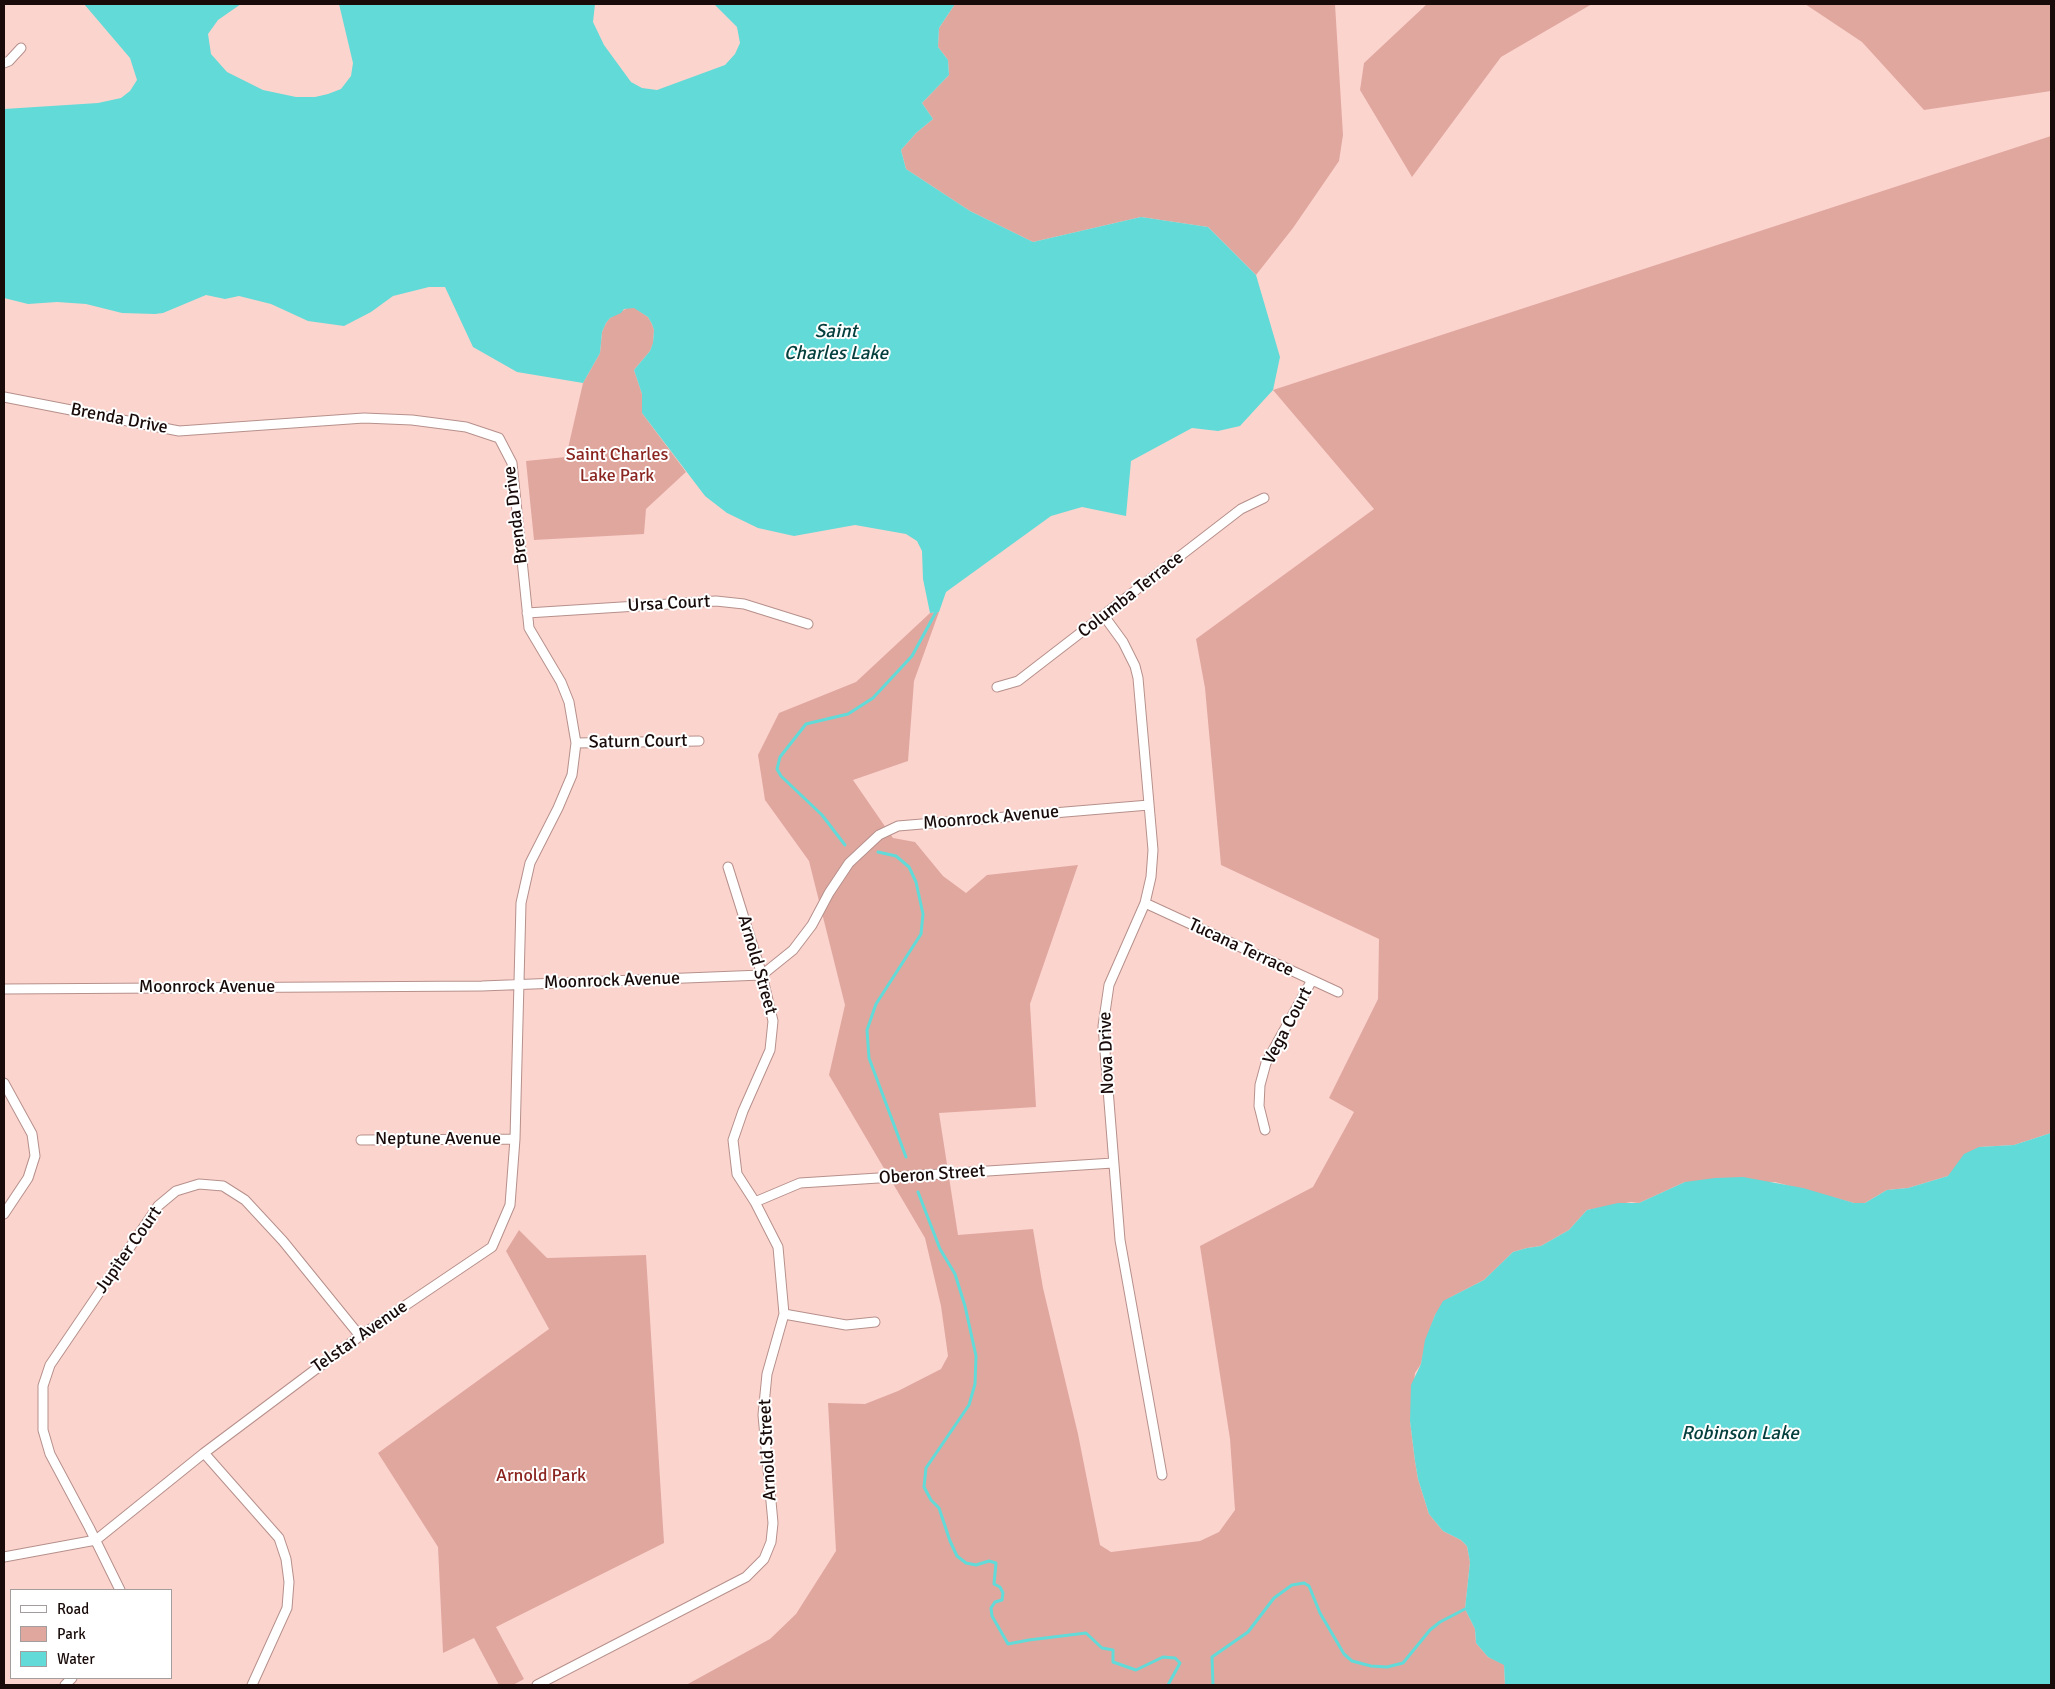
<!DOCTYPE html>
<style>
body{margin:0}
#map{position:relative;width:2055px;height:1689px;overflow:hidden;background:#fcd4ce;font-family:Signika,sans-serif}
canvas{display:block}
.frame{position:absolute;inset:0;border:5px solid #180b0a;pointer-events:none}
.legend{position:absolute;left:10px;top:1589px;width:162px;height:90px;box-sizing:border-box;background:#fff;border:1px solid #a39d9d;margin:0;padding:6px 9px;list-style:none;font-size:15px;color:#180b0a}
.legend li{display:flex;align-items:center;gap:10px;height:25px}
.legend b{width:25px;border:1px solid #a39d9d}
</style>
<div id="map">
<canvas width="2055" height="1689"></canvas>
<div class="frame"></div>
<ul class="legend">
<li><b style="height:6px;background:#fff"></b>Road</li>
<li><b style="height:14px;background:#e0a79f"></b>Park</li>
<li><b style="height:14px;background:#62dad7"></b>Water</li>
</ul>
</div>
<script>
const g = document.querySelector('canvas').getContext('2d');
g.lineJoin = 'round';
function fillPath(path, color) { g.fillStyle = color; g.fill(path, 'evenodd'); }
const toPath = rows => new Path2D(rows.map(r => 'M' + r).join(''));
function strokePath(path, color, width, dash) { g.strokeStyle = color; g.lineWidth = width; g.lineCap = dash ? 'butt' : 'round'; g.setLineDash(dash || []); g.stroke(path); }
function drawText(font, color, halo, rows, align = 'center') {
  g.font = font + ' Signika,sans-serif'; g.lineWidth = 4; g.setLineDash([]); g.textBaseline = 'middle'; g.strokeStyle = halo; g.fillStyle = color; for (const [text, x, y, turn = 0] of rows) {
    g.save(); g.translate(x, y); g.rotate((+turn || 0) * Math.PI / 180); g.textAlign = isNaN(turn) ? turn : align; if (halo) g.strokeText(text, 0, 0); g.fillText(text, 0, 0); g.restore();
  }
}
const green = toPath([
 [955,4,1335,4,1343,135,1339,161,1293,228,1256,275,1208,227,1141,217,1033,242,970,211,906,169,901,150,916,133,933,119,922,103,949,75,948,60,938,47,939,28],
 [1427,4,1592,4,1501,57,1412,177,1360,90,1364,63],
 [1805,4,2051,4,2051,91,1924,110,1862,42],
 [2051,136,2051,1133,2014,1145,1979,1147,1948,1176,1908,1188,1887,1190,1865,1203,1854,1203,1775,1182,1685,1182,1639,1203,1631,1202,1587,1210,1569,1230,1541,1246,1527,1248,1513,1252,1484,1280,1451,1297,1435,1315,1426,1340,1421,1364,1415,1373,1410,1421,1415,1461,1418,1479,1429,1514,1443,1531,1461,1540,1467,1546,1470,1562,1465,1609,1475,1629,1476,1643,1488,1657,1504,1664,1505,1685,686,1685,770,1639,796,1614,836,1551,828,1403,865,1404,898,1391,941,1369,948,1356,941,1306,925,1238,829,1075,845,1005,809,861,765,800,758,755,779,713,856,682,930,613,939,612,914,681,908,761,853,780,893,838,915,842,943,876,966,893,987,875,1078,865,1030,1004,1036,1107,939,1113,958,1235,1033,1229,1043,1288,1078,1434,1100,1545,1111,1552,1200,1541,1219,1532,1235,1510,1230,1439,1200,1246,1313,1187,1354,1112,1329,1098,1378,999,1379,939,1221,865,1205,688,1196,639,1374,509,1273,390],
 [629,307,635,308,648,317,652,324,654,330,653,344,650,351,634,370,642,394,642,413,686,472,646,509,644,534,534,540,526,461,566,457,583,383,600,353,602,332,606,323,610,318],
 [519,1230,547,1258,646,1255,664,1543,496,1627,524,1679,513,1685,499,1685,474,1638,443,1653,438,1547,378,1453,549,1329,506,1251]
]);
const water = toPath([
 [84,4,241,4,218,20,208,34,211,54,227,72,263,90,296,97,315,97,328,94,341,89,351,76,353,63,339,4,595,4,593,22,604,45,631,82,642,88,657,90,725,65,735,54,740,43,737,27,714,4,955,4,939,28,938,47,948,60,949,75,922,103,933,119,916,133,901,150,906,169,970,211,1033,242,1141,217,1208,227,1256,275,1280,357,1273,390,1240,426,1218,431,1192,428,1131,461,1126,516,1082,507,1051,516,946,592,939,612,930,613,923,579,922,551,917,541,906,534,855,525,794,536,758,528,727,513,705,496,642,413,642,394,634,370,650,351,653,343,654,330,652,324,648,317,634,308,624,309,621,313,610,318,606,323,602,332,600,353,583,383,517,372,473,347,445,287,429,287,393,296,371,312,344,326,308,321,271,304,239,296,225,299,206,295,163,313,155,314,122,313,86,304,57,302,28,304,4,298,4,109,98,103,121,98,130,91,137,80,130,58],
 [2051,1133,2051,1685,1505,1685,1504,1665,1488,1657,1476,1643,1475,1629,1465,1609,1470,1562,1467,1546,1461,1540,1443,1531,1429,1514,1418,1479,1415,1461,1410,1421,1411,1385,1421,1364,1425,1340,1435,1315,1443,1301,1484,1280,1513,1252,1527,1248,1541,1246,1569,1230,1587,1210,1618,1203,1639,1203,1685,1182,1715,1178,1743,1177,1803,1188,1854,1203,1865,1203,1887,1190,1908,1188,1948,1176,1964,1154,1979,1147,2014,1145]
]);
const stream = toPath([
 [845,845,822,815,781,776,777,769,780,757,806,724,848,714,873,698,912,656,936,612],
 [878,852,896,856,909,867,916,882,923,914,921,934,876,1004,867,1030,869,1058,906,1157],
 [918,1192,940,1249,955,1274,965,1306,976,1356,975,1384,969,1405,926,1468,924,1487,931,1500,939,1508,950,1541,957,1556,966,1563,976,1565,989,1561,996,1563,994,1584,1000,1587,1003,1593,1002,1600,995,1602,991,1608,992,1616,1008,1644,1029,1640,1086,1633,1102,1648,1113,1650,1113,1662,1136,1670,1163,1657,1175,1658,1180,1663,1168,1685],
 [1213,1685,1212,1657,1248,1632,1274,1598,1292,1585,1304,1583,1309,1586,1320,1613,1344,1654,1352,1661,1371,1666,1387,1667,1403,1663,1430,1630,1440,1622,1465,1609]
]);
const minor = toPath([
 [4,63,9,61,21,48],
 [4,397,179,431,364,418,412,420,466,427,499,438,512,463,529,628,561,682,569,702,576,743,572,775,558,808,530,863,521,903,515,1139,510,1205,492,1247,360,1336,204,1453,96,1540,4,1557],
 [527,613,716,601,744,604,808,624],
 [1104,616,1123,642,1135,666,1138,678,1153,850,1151,877,1145,903,1109,985,1103,1026,1120,1240,1162,1475],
 [997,687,1018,681,1241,509,1264,498],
 [576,743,699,741],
 [1145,903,1338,992],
 [4,989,482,986,762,975,793,950,812,925,829,893,849,863,879,835,898,826,1149,805],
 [4,1083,32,1134,35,1156,28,1178,4,1214],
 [1265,1130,1259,1106,1260,1085,1266,1063,1312,980],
 [361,1140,515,1139],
 [755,1202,800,1183,1113,1163],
 [784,1314,846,1325,875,1322],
 [204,1453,279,1538,286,1559,289,1582,287,1608,252,1685],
 [120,1590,89,1527,50,1454,43,1430,43,1386,50,1365,158,1206,176,1191,199,1184,223,1186,245,1200,283,1241,360,1336],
 [65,1685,72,1678],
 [537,1685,746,1577,764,1559,771,1542,773,1523,763,1415,767,1374,784,1314,778,1247,755,1202,737,1174,733,1140,743,1111,770,1050,773,1021,762,975,728,867]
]);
const streetNames = [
 ["Brenda Drive",119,419,11],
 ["Brenda Drive",516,515,-97],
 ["Columba Terrace",1131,595,-38],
 ["Ursa Court",669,604,-3],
 ["Saturn Court",638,742,-1],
 ["Moonrock Avenue",991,818,-5],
 ["Tucana Terrace",1241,948,25],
 ["Arnold Street",757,965,74],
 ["Moonrock Avenue",612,981,-2],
 ["Moonrock Avenue",207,987],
 ["Vega Court",1288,1026,-62],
 ["Nova Drive",1107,1053,-92],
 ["Neptune Avenue",438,1139],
 ["Oberon Street",932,1175,-4],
 ["Jupiter Court",129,1250,-55],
 ["Telstar Avenue",360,1337,-35],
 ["Arnold Street",768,1450,-93]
];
const parkNames = [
 ["Saint Charles",617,455],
 ["Lake Park",617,476],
 ["Arnold Park",541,1476]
];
const waterNames = [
 ["Saint",836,332],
 ["Charles Lake",836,354],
 ["Robinson Lake",1740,1434]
];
fillPath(green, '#e0a79f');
fillPath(water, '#62dad7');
strokePath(stream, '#62dad7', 3);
strokePath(minor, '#b6908b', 11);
strokePath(minor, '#fff', 9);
drawText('18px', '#180b0a', '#fff', streetNames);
drawText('18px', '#8b2520', '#fff', parkNames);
drawText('italic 19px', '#05403f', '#fff', waterNames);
</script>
